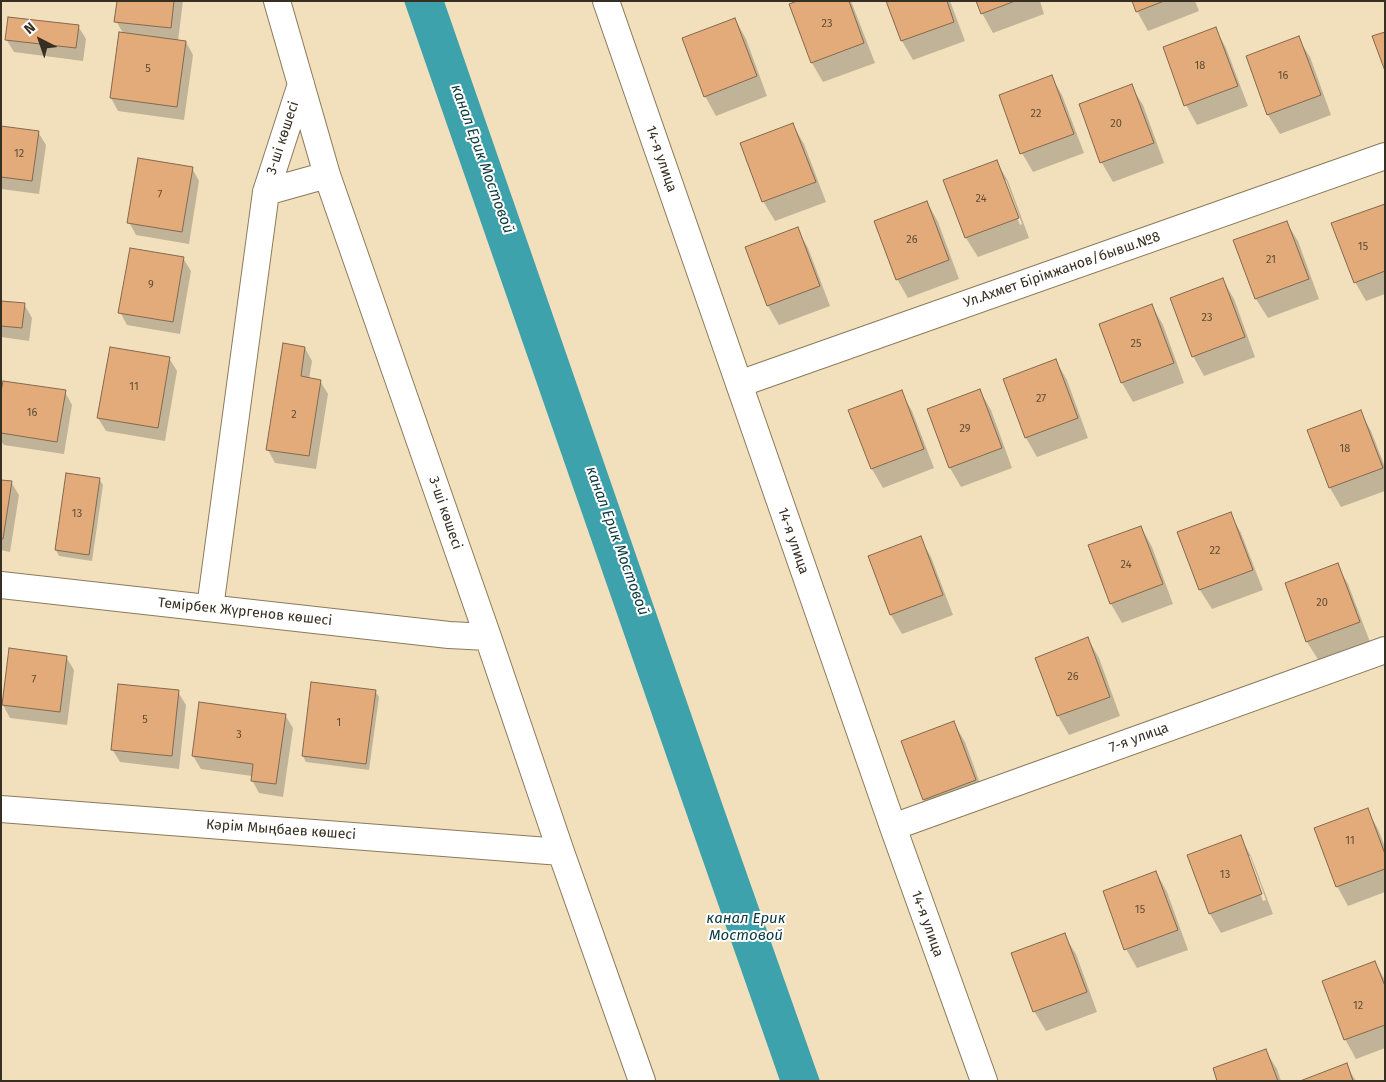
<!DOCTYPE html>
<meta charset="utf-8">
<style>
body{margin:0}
#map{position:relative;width:1386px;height:1082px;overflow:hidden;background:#f2e0bd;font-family:"Fira Sans",sans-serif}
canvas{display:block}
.frame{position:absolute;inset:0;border:2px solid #362f22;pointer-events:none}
.north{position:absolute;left:15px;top:15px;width:50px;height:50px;-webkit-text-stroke:4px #fff;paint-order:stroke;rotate:319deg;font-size:14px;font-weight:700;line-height:20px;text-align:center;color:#362f22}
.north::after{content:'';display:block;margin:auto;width:18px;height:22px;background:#362f22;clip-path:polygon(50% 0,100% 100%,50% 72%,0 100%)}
</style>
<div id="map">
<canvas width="1386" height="1082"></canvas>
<div class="frame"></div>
<div class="north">N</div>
</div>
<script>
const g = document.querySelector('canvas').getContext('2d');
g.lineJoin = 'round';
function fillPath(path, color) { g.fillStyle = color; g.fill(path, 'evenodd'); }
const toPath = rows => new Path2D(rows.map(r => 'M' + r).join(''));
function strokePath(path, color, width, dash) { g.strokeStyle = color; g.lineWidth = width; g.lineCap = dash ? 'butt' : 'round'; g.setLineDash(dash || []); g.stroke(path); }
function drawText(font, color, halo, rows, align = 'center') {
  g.font = font + ' "Fira Sans",sans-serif'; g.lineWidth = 4; g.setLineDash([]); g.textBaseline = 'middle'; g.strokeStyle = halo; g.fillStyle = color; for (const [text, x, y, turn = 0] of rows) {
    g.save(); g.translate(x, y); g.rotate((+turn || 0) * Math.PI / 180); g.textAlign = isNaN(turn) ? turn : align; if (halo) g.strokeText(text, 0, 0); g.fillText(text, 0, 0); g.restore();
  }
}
const water = toPath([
 [404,1,444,1,724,809,820,1081,780,1081,689,821]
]);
const shadow = toPath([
 [118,1,183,1,178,41,186,42,193,55,184,120,118,111,111,98,123,33,116,21],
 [801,1,851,1,875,63,823,82,812,63,791,5],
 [888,1,950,1,965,41,913,60,902,41],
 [978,1,1040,1,1044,14,993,33,982,13],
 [1133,1,1195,1,1199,11,1148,31,1137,11],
 [735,19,746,39,767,96,716,116,705,96],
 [78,26,86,39,83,61,14,52,6,39],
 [1215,28,1226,48,1248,106,1197,125,1186,105],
 [1298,38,1310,57,1331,115,1280,134,1268,115,1247,57],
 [1051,76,1062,95,1084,153,1033,172,1022,153],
 [1131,86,1143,105,1164,163,1113,182,1102,163,1080,105],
 [793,125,804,144,826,202,775,221,763,201],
 [1,127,38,132,46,145,39,194,1,189],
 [996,161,1008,181,1029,238,978,257,966,238,945,180],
 [1003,180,1006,180,1022,224,1020,225],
 [192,168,199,181,189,244,136,235,129,222],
 [927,202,938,222,959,279,908,298,897,279],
 [1385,206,1385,294,1366,301,1355,282],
 [1286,222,1298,241,1319,299,1268,318,1256,299,1235,241],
 [797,229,808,248,830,306,779,325,768,306],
 [183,258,191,271,180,334,127,325,120,312],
 [1223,280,1234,299,1255,357,1204,376,1193,356],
 [1,302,24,304,32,318,29,341,1,337],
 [1152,306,1163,325,1184,383,1133,402,1122,383,1100,325],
 [305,348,312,361,309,379,320,381,328,394,316,469,275,463,268,450],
 [169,358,177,371,165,441,106,431,98,418],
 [1056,361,1067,380,1088,438,1037,457,1026,438],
 [980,391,991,410,1012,468,961,487,950,468],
 [65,392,72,405,64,454,4,445,1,441,1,400],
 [901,392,912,411,934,468,883,488,872,469],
 [1360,411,1371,431,1385,467,1385,491,1341,507,1330,488,1309,430],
 [99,479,103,485,92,561,59,556,56,550],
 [1,481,11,482,19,495,10,552,1,550],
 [1230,513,1241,533,1263,590,1212,609,1200,590,1179,532],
 [1141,527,1152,547,1173,604,1122,623,1111,604,1090,546],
 [920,538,931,557,953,615,902,634,891,615,869,557],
 [1337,565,1348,584,1370,642,1319,661,1307,642,1286,584],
 [1088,639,1099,658,1120,716,1069,735,1058,716,1037,658],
 [66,657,74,670,67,725,10,718,3,705],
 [375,691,379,697,369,770,306,762,303,756],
 [178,692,186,705,179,769,120,762,112,749],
 [285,715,293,728,283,797,259,793,252,780,252,776,201,769,193,756],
 [954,723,965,742,986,800,936,819,924,800,903,742],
 [1367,810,1378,829,1385,847,1385,892,1348,906,1337,886],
 [1240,837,1251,856,1273,914,1221,933,1210,914,1189,856],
 [1247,856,1250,856,1266,900,1263,901],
 [1156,872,1167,892,1188,950,1137,968,1126,949],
 [1064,935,1076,954,1097,1012,1046,1031,1034,1011,1013,954],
 [1375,963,1385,980,1385,1048,1356,1059,1345,1039],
 [1265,1050,1277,1069,1281,1081,1218,1081],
 [1346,1065,1356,1081,1303,1081]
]);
const building = toPath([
 [117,1,174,1,171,28,114,22,117,1],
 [797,1,849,1,864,43,811,63,789,4,797,1],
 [886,1,947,1,954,22,901,41,886,1],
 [976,1,1015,1,981,14,976,1],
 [1132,1,1164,1,1136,12,1132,1],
 [8,17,79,25,76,48,5,40,8,17],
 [735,18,757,76,704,97,682,38,735,18],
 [1216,27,1238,86,1184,106,1163,47,1216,27],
 [119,32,186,41,177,107,110,98,119,32],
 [1385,32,1385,71,1372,36,1385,32],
 [1299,36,1321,95,1267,115,1246,56,1299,36],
 [1052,75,1074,134,1020,154,999,95,1052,75],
 [1132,84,1154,143,1100,163,1079,104,1132,84],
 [793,123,816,182,762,202,740,143,793,123],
 [1,126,39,131,32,181,1,177,1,126],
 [138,158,193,167,182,232,127,223,138,158],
 [997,160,1019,218,965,238,943,180,997,160],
 [927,201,949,260,896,280,874,221,927,201],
 [1385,204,1385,271,1354,283,1331,223,1385,204],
 [1287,221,1309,279,1255,299,1233,240,1287,221],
 [798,227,820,286,767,306,745,247,798,227],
 [130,248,184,257,173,322,118,313,130,248],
 [1223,278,1245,337,1192,357,1170,298,1223,278],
 [1,301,25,303,22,328,1,326,1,301],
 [1152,304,1174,363,1121,383,1099,324,1152,304],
 [283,343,305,347,301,376,321,380,309,456,266,450,283,343],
 [110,347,170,357,158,428,97,418,110,347],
 [1056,359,1078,418,1025,438,1003,379,1056,359],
 [3,381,66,390,57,442,1,433,1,392,3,381],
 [980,389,1002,448,949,468,927,409,980,389],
 [902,390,924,449,871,469,848,410,902,390],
 [1361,410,1383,468,1329,488,1307,430,1361,410],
 [66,473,100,478,89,555,55,550,66,473],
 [1,480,12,481,3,539,1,539,1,480],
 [1231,512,1253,570,1199,590,1177,532,1231,512],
 [1141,526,1163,584,1110,604,1088,545,1141,526],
 [921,536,943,595,890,615,868,556,921,536],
 [1338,563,1360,622,1306,642,1285,583,1338,563],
 [1088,637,1110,697,1057,716,1035,658,1088,637],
 [9,648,67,656,60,712,2,705,9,648],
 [311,682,376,690,366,764,302,756,311,682],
 [118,684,179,690,172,756,111,750,118,684],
 [199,702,286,714,276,784,251,781,253,764,192,756,199,702],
 [954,721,976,780,923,800,901,741,954,721],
 [1368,808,1385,854,1385,869,1336,887,1314,828,1368,808],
 [1241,835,1262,894,1209,914,1187,855,1241,835],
 [1156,871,1178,930,1124,950,1103,891,1156,871],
 [1065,933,1087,992,1033,1012,1011,953,1065,933],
 [1375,961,1385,986,1385,1025,1344,1040,1322,981,1375,961],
 [1266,1049,1278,1081,1217,1081,1213,1068,1266,1049],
 [1347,1063,1353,1081,1300,1081,1347,1063]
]);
const minor = toPath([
 [277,1,327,175,488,637,561,852,642,1081],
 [606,1,893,827,984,1081],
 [266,192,327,175],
 [739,384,1385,156],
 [1,585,449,635,488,637],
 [210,608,266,192,301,84],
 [1,809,561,852],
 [893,827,1385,650]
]);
const numberNames = [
 ["23",827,24],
 ["18",1200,66],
 ["5",148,69],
 ["16",1283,76],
 ["22",1036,114],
 ["20",1116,124],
 ["12",19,154],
 ["7",160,195],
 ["24",981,199],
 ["26",912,240],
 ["15",1363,247],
 ["21",1271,260],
 ["9",151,285],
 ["23",1207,318],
 ["25",1136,344],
 ["11",134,387],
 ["27",1041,399],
 ["16",32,413],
 ["2",294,415],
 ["29",965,429],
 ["18",1345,449],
 ["13",77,514],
 ["22",1215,551],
 ["24",1126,565],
 ["20",1322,603],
 ["26",1073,677],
 ["7",34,680],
 ["5",145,720],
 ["1",339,723],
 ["3",239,735],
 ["11",1350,841],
 ["13",1225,875],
 ["15",1140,910],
 ["12",1358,1006]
];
const streetNames = [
 ["3-ші көшесі",283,138,-72],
 ["14-я улица",661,159,71],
 ["Ул.Ахмет Бірімжанов/бывш.№8",1062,270,-19],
 ["3-ші көшесі",445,513,71],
 ["14-я улица",793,541,71],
 ["Темірбек Жүргенов көшесі",245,612,6],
 ["7-я улица",1139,738,-20],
 ["Кәрім Мыңбаев көшесі",281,830,4],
 ["14-я улица",927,924,70]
];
const waterNames = [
 ["канал Ерик Мостовой",482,159,70],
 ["канал Ерик Мостовой",617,541,70],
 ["канал Ерик",746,919],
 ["Мостовой",746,936]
];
fillPath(water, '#3ea2ac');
fillPath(shadow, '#0003');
fillPath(building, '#e2ab79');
strokePath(building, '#83684f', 1);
strokePath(minor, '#8a7a5a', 28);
strokePath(minor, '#fff', 26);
drawText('11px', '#614e38', null, numberNames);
drawText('14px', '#362f22', '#fff', streetNames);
drawText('italic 15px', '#0a393e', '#fff', waterNames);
</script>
